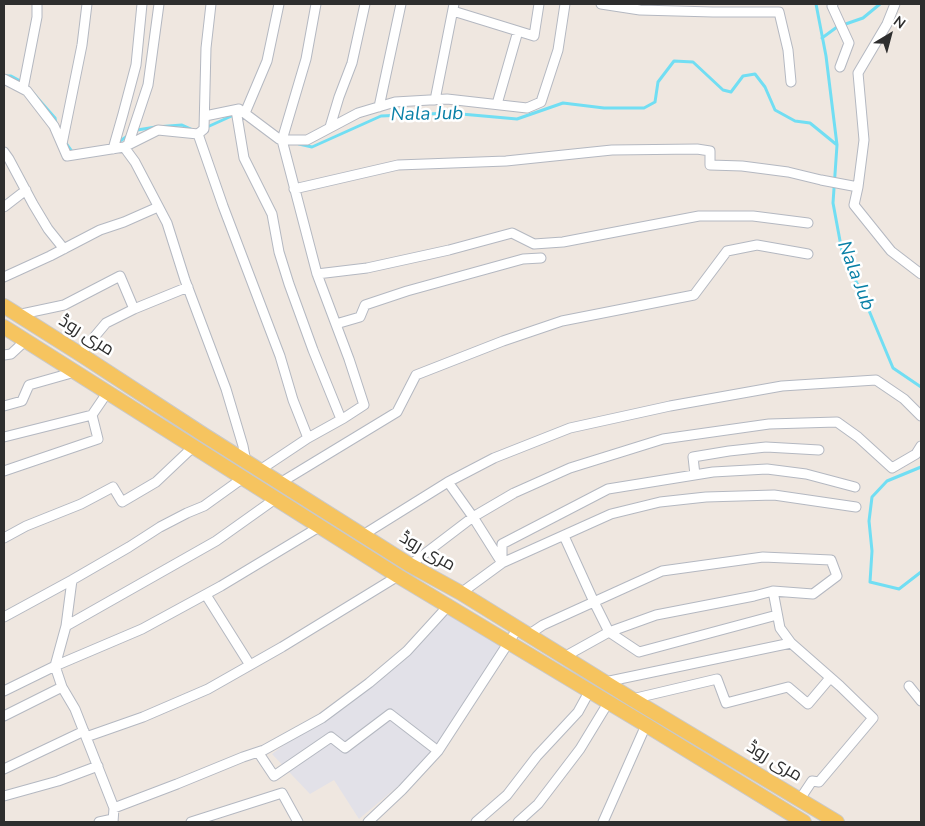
<!DOCTYPE html>
<meta charset="utf-8">
<style>
body{margin:0}
#map{position:relative;width:925px;height:826px;overflow:hidden;background:#efe7e0;font-family:"Nunito Sans",sans-serif}
canvas{display:block}
.frame{position:absolute;inset:0;border:5px solid #2e2e2e;pointer-events:none}
.north{position:absolute;left:865px;top:10px;width:50px;height:50px;-webkit-text-stroke:4px #fff;paint-order:stroke;rotate:37deg;font-size:14px;font-weight:700;line-height:20px;text-align:center;color:#2e2e2e}
.north::after{content:'';display:block;margin:auto;width:18px;height:22px;background:#2e2e2e;clip-path:polygon(50% 0,100% 100%,50% 72%,0 100%)}
</style>
<div id="map">
<canvas width="925" height="826"></canvas>
<div class="frame"></div>
<div class="north">N</div>
</div>
<script>
const g = document.querySelector('canvas').getContext('2d');
g.lineJoin = 'round';
function fillPath(path, color) { g.fillStyle = color; g.fill(path, 'evenodd'); }
const toPath = rows => new Path2D(rows.map(r => 'M' + r).join(''));
function strokePath(path, color, width, dash) { g.strokeStyle = color; g.lineWidth = width; g.lineCap = dash ? 'butt' : 'round'; g.setLineDash(dash || []); g.stroke(path); }
function drawText(font, color, halo, rows, align = 'center') {
  g.font = font + ' "Nunito Sans",Cairo,sans-serif'; g.lineWidth = 5; g.setLineDash([]); g.textBaseline = 'middle'; g.strokeStyle = halo; g.fillStyle = color; for (const [text, x, y, turn = 0] of rows) {
    g.save(); g.translate(x, y); g.rotate((+turn || 0) * Math.PI / 180); g.textAlign = isNaN(turn) ? turn : align; if (halo) g.strokeText(text, 0, 0); g.fillText(text, 0, 0); g.restore();
  }
}
const industrial = toPath([
 [449,608,503,647,435,755,359,819,334,780,310,794,272,754,393,661]
]);
const stream = toPath([
 [816,4,826,56,837,145,833,203,843,257,860,289,893,368,921,387],
 [822,38,837,27,863,18,880,4],
 [4,76,11,76,24,83],
 [33,93,55,118,56,123],
 [205,128,236,114],
 [134,132,137,130,156,127,182,125,193,130],
 [65,142,73,153],
 [117,143,129,135],
 [299,144,312,147,381,116,450,113,517,119,563,103,604,108,644,108,655,102,658,82,674,61,693,62,723,90,731,92,743,76,755,74,765,87,775,110,795,121,810,123,837,145],
 [921,467,887,481,872,497,869,521,872,551,870,582,899,589,921,572]
]);
const street = toPath([
 [211,4,206,48,204,129,198,134,223,206,280,356,293,400,308,438],
 [601,4,640,10,713,12,779,12,788,50,791,82],
 [833,4,832,6,849,43,840,67],
 [895,4,887,24,858,73,864,140,858,187,854,205,891,251,921,274],
 [453,11,534,36,539,4],
 [4,79,27,91,54,126,67,156,124,147,158,130,198,134],
 [23,89,37,17,37,4],
 [435,100,454,4],
 [497,104,518,31],
 [379,107,401,4],
 [236,110,244,158,272,214,279,252,289,284,313,350,341,419],
 [245,113,267,61,279,4],
 [205,116,239,109,279,139,282,140,307,140,358,113,395,102,447,99,527,108,541,102,558,50,565,4],
 [330,127,339,97,352,63,365,4],
 [62,144,82,45,87,4],
 [128,145,148,85,159,4],
 [124,147,135,162,167,223,185,280,226,389,243,446,246,462],
 [113,149,123,114,136,65,142,4],
 [4,152,9,159,33,204,48,229,64,249],
 [294,189,398,165,506,161,612,150,697,149,710,151,710,165,742,166,788,172,821,180,858,187],
 [4,207,26,190],
 [317,274,367,268,449,250,512,233,534,244,563,242,699,216,753,216,808,223],
 [4,277,50,256,100,230,124,222,158,207],
 [17,315,64,305,120,276,134,309,188,287],
 [336,324,360,317,365,305,407,291,523,259,541,258],
 [80,354,106,323,134,309],
 [4,355,11,354,25,341],
 [4,406,22,401,29,385,75,372],
 [4,437,92,415,107,393],
 [260,470,308,438,344,418,364,405,349,359,317,274,282,140,306,59,316,4],
 [4,471,98,439,92,415],
 [695,475,693,457,729,451,766,447,819,450],
 [448,482,473,517,502,563,611,514,660,502,706,497,774,495,856,507],
 [280,483,397,412,416,375,503,341,562,321,694,295,727,251,757,245,808,254],
 [363,535,448,482,494,458,570,428,670,406,782,386,876,380,904,399,921,416],
 [564,536,594,602,609,632,656,615,754,596,773,591],
 [4,538,26,526,81,504,113,487,122,502,156,482,193,447],
 [410,565,473,517,514,493,570,468,663,439,769,424,837,422,858,437,892,468,916,454,921,446],
 [72,580,66,626,55,666,62,687,75,709,114,808,113,822],
 [461,593,502,563,502,544,608,489,713,472,767,469,806,474,855,487],
 [206,595,250,665],
 [4,617,72,580,129,547,160,527,187,513,204,506,243,478],
 [66,626,216,541,275,499],
 [528,635,543,625,662,571,763,557,831,560,837,576,813,594,773,591,780,628,791,643,840,686,873,718,819,782,812,781,800,799],
 [564,657,609,632,639,652,777,615],
 [605,682,791,643],
 [909,686,921,701],
 [4,691,55,666,142,629,221,586,319,527],
 [632,699,717,679,726,703,788,687,808,704,830,678],
 [4,716,62,687],
 [86,737,143,717,208,689,282,647,398,576],
 [258,752,274,776,331,737,345,748,390,714,438,751],
 [4,769,84,731],
 [4,796,58,781,98,766],
 [114,808,177,784,243,757,264,750,322,718,369,683,407,651,448,606],
 [99,822,113,819],
 [191,822,282,793,298,822],
 [368,822,402,790,438,751,518,628],
 [476,822,507,795,537,756,578,712,589,692],
 [518,822,538,804,580,749,608,703],
 [603,822,646,725]
]);
const primary = toPath([
 [4,306,80,354,204,435,410,565,461,593,632,699,837,822],
 [4,327,398,576,646,725,804,822]
]);
const streetNames = [
 ["مری روڈ",86,336,32],
 ["مری روڈ",427,552,30],
 ["مری روڈ",774,762,31]
];
const waterNames = [
 ["Nala Jub",427,115,-1],
 ["Nala Jub",855,276,69]
];
fillPath(industrial, '#e2e1e8');
strokePath(stream, '#71def3', 3);
strokePath(street, '#b4b8c1', 11);
strokePath(primary, '#c9c9c9', 16);
strokePath(street, '#fff', 9);
strokePath(primary, '#f6c45f', 14);
drawText('18px', '#2e2e2e', '#fff', streetNames);
drawText('italic 19px', '#0980a7', '#fff', waterNames);
</script>
